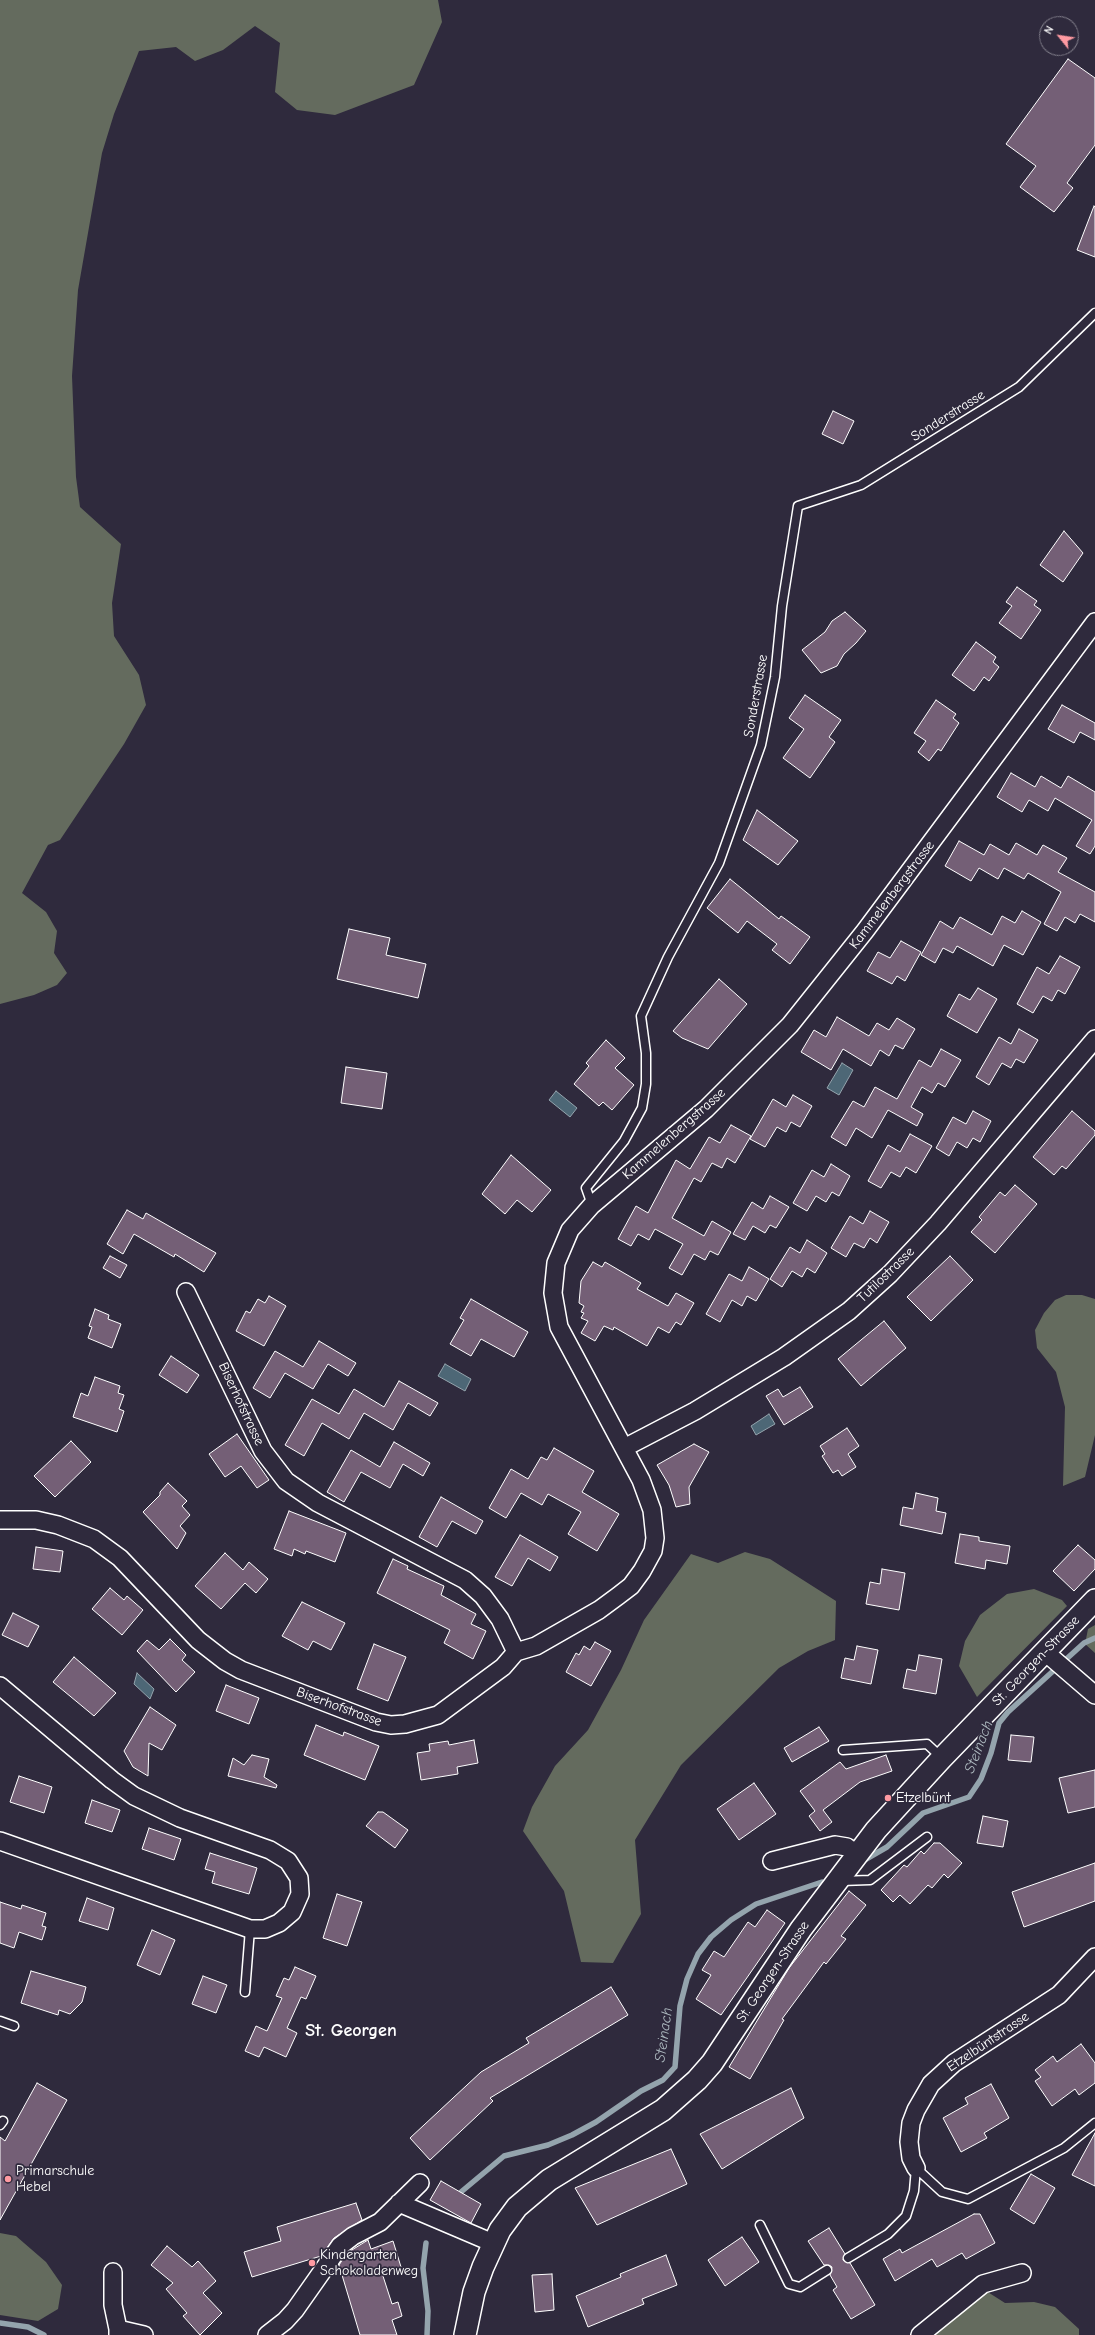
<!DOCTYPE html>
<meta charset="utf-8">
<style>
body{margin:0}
#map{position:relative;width:1095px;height:2335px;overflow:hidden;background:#2f2a3d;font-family:"Comic Neue",sans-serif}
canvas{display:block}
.north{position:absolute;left:1039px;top:16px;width:40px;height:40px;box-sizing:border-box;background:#2f2a3d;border:1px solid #827f8b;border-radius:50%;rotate:300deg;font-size:11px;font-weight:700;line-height:16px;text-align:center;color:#fff}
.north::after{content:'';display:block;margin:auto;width:14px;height:18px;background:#ff9aa2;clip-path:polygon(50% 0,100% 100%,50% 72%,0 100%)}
</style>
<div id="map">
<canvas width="1095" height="2335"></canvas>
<div class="north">N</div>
</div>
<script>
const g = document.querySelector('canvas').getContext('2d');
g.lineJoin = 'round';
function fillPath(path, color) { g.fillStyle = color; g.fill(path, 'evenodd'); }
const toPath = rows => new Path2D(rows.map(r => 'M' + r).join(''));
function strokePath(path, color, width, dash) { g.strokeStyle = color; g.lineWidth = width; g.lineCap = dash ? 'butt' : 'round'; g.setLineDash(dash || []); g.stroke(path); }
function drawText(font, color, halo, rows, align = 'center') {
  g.font = font + ' "Comic Neue",sans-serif'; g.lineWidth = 3.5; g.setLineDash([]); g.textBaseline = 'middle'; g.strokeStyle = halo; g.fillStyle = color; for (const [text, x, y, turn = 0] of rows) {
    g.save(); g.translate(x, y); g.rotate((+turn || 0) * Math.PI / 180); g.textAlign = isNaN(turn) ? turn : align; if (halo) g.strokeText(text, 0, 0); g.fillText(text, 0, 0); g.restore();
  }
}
const green = toPath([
 [0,0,438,0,442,22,414,85,335,115,297,110,275,92,280,43,255,26,223,50,195,61,176,47,139,51,114,114,102,153,78,290,72,376,76,477,80,507,121,544,112,603,114,636,139,675,146,705,124,744,60,840,48,845,22,893,46,912,57,931,54,953,67,973,57,985,34,995,0,1004],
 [1066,1295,1082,1295,1095,1299,1095,1435,1085,1477,1063,1486,1065,1407,1056,1372,1037,1348,1035,1330,1044,1313,1055,1300],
 [745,1552,770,1559,836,1601,835,1640,808,1651,779,1668,681,1765,635,1840,641,1914,613,1963,581,1962,564,1891,523,1831,532,1807,555,1766,588,1730,621,1670,644,1620,691,1554,718,1563],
 [1034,1589,1062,1600,1067,1606,977,1697,959,1666,965,1641,980,1615,1007,1594],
 [1095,1625,1095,1653,1085,1644,1088,1629],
 [0,2233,16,2236,24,2243,46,2262,62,2285,58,2309,38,2321,0,2315],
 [983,2289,1005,2303,1034,2302,1055,2307,1079,2329,1079,2335,928,2335]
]);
const water = toPath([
 [842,1063,853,1070,839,1095,827,1088,842,1063],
 [556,1091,577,1108,570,1117,549,1100,556,1091],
 [445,1364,471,1379,465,1391,438,1376,445,1364],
 [769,1414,775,1424,756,1435,751,1426,769,1414],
 [137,1673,154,1689,150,1699,134,1684,137,1673]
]);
const stream = toPath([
 [861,1862,887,1847,923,1813,969,1797,981,1779,991,1753,999,1723,1008,1712,1084,1643,1095,1638],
 [461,2192,504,2156,548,2145,572,2135,596,2122,641,2091,663,2080,675,2067,680,2006,687,1979,698,1954,711,1937,731,1920,756,1904,822,1882],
 [426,2243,423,2268,428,2311,427,2335],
 [0,2323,28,2327,44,2335]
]);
const building = toPath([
 [1068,59,1095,78,1095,145,1067,183,1073,188,1054,212,1020,187,1036,166,1006,144,1068,59],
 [1094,206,1095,207,1095,257,1077,250,1094,206],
 [833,411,854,421,843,444,822,434,833,411],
 [1064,531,1083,553,1063,582,1040,565,1064,531],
 [1017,587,1037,601,1034,605,1041,610,1021,639,999,623,1012,606,1006,602,1017,587],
 [845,612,866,631,856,643,844,654,837,666,821,673,802,650,825,632,832,621,845,612],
 [976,642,996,657,993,662,999,667,989,681,984,677,974,691,952,675,976,642],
 [805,695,841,720,829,737,835,742,810,778,783,758,804,729,789,718,805,695],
 [936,700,956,714,953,718,959,723,941,751,938,749,929,761,918,752,926,741,914,733,936,700],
 [1062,705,1095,723,1095,740,1080,732,1074,743,1048,729,1062,705],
 [1011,773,1035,787,1041,776,1061,788,1068,776,1095,792,1095,846,1090,854,1076,846,1092,820,1055,798,1048,811,1029,800,1022,812,997,797,1011,773],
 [757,810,798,841,778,865,743,840,757,810],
 [959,841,984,855,990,844,1009,855,1016,843,1037,855,1043,845,1067,858,1058,872,1095,892,1095,922,1080,914,1075,923,1065,917,1057,931,1044,924,1061,892,1028,873,1024,879,1004,868,998,879,979,868,971,881,945,866,959,841],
 [730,879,779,919,781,916,810,937,790,964,772,950,777,944,747,921,738,933,707,908,730,879],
 [1022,911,1041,922,1023,955,1004,945,993,966,957,946,953,953,943,948,935,963,921,955,940,921,953,929,960,917,992,935,1002,916,1015,923,1022,911],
 [349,929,390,938,386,955,426,964,418,998,337,979,349,929],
 [901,941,921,952,905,981,897,976,892,984,867,971,878,952,890,958,901,941],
 [1060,956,1080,967,1065,994,1058,990,1052,1001,1043,996,1033,1013,1017,1004,1037,967,1049,974,1060,956],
 [719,979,747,1004,708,1049,682,1038,673,1031,719,979],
 [978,988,997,999,977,1033,947,1016,959,994,970,1000,978,988],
 [837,1017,869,1036,877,1023,889,1030,897,1018,915,1029,903,1049,895,1045,889,1056,880,1050,871,1066,843,1049,831,1070,801,1052,814,1030,826,1037,837,1017],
 [1019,1029,1038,1040,1024,1063,1016,1059,1011,1068,1002,1063,989,1085,976,1077,999,1037,1011,1044,1019,1029],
 [606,1040,625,1058,615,1068,634,1085,612,1110,603,1102,599,1106,574,1084,589,1066,586,1063,606,1040],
 [941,1049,961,1060,945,1087,938,1083,932,1093,922,1087,911,1107,923,1114,917,1126,888,1110,872,1138,856,1128,846,1146,831,1137,853,1101,864,1107,875,1087,897,1099,919,1060,931,1067,941,1049],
 [346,1067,387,1073,382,1109,341,1103,346,1067],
 [793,1095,812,1106,800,1127,791,1122,786,1132,777,1127,765,1147,750,1139,773,1099,786,1107,793,1095],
 [973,1111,991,1121,980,1142,973,1138,967,1148,957,1142,949,1156,936,1148,953,1117,966,1124,973,1111],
 [1072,1111,1095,1131,1095,1135,1066,1169,1062,1166,1054,1175,1033,1157,1072,1111],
 [731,1125,751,1136,735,1163,727,1158,722,1168,712,1163,701,1182,694,1178,672,1218,704,1236,712,1221,731,1232,718,1255,710,1251,705,1260,694,1254,682,1275,669,1268,683,1244,655,1229,649,1240,638,1234,631,1246,618,1239,636,1206,648,1213,676,1160,690,1169,709,1137,720,1143,731,1125],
 [910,1134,932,1146,916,1173,906,1167,900,1177,891,1172,881,1188,868,1181,888,1145,900,1152,910,1134],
 [511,1155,551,1190,532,1212,517,1200,505,1214,482,1194,511,1155],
 [831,1164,850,1176,839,1196,832,1192,826,1202,816,1196,807,1211,793,1203,812,1170,824,1177,831,1164],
 [1015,1185,1037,1204,995,1253,971,1232,982,1220,979,1217,1000,1192,1005,1196,1015,1185],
 [770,1196,789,1207,776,1228,770,1225,765,1233,753,1226,745,1240,733,1234,752,1202,763,1209,770,1196],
 [127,1210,143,1219,146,1213,216,1253,204,1272,175,1254,174,1257,134,1234,123,1254,107,1244,127,1210],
 [870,1211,889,1222,877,1243,870,1238,864,1248,854,1243,846,1257,831,1248,850,1216,863,1224,870,1211],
 [807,1240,827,1253,815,1273,807,1268,802,1277,792,1271,782,1287,770,1279,790,1247,800,1253,807,1240],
 [110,1256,127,1265,120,1278,103,1268,110,1256],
 [950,1256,973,1280,931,1321,907,1297,950,1256],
 [593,1262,602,1267,605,1262,641,1283,637,1289,668,1306,676,1293,694,1303,681,1325,676,1322,669,1333,658,1327,647,1346,614,1327,613,1330,604,1326,595,1341,581,1333,588,1321,581,1318,584,1313,581,1312,584,1306,579,1303,581,1281,593,1262],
 [749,1267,769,1279,756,1301,747,1296,742,1306,732,1300,720,1322,706,1314,729,1274,742,1281,749,1267],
 [269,1296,286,1306,264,1346,236,1331,246,1311,250,1313,258,1299,265,1303,269,1296],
 [471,1299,528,1332,514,1357,481,1339,471,1356,450,1344,464,1320,460,1318,471,1299],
 [95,1309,109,1315,108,1319,121,1324,112,1348,88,1338,92,1327,89,1326,95,1309],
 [884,1321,906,1348,861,1386,838,1359,884,1321],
 [319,1341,356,1363,348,1376,328,1364,313,1389,285,1373,270,1398,253,1388,275,1351,303,1367,319,1341],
 [171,1356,199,1375,187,1393,159,1375,171,1356],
 [95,1377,120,1386,118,1393,124,1395,119,1409,124,1411,117,1432,73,1417,81,1393,88,1396,95,1377],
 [399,1381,438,1403,430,1416,408,1403,393,1430,364,1413,349,1439,322,1423,304,1456,285,1445,312,1399,339,1414,354,1389,384,1407,399,1381],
 [800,1387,813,1407,784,1425,766,1396,778,1389,783,1397,800,1387],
 [847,1428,859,1446,848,1454,856,1467,842,1476,838,1470,833,1473,822,1456,825,1454,820,1446,847,1428],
 [237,1434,269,1480,257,1488,241,1466,225,1477,209,1454,237,1434],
 [71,1441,91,1462,55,1497,34,1476,71,1441],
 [394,1442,430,1463,423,1476,403,1464,390,1488,361,1472,344,1502,327,1492,351,1450,380,1467,394,1442],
 [694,1444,709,1452,689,1487,690,1504,676,1507,669,1485,657,1465,694,1444],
 [554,1448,594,1471,582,1492,619,1514,597,1551,568,1534,581,1512,548,1494,542,1505,521,1493,506,1518,489,1508,511,1469,528,1479,541,1457,547,1460,554,1448],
 [168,1483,187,1501,182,1506,190,1515,180,1526,186,1533,177,1549,143,1512,160,1495,160,1492,168,1483],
 [916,1493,938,1498,936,1511,946,1513,942,1534,900,1525,903,1507,913,1509,916,1493],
 [441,1497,483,1521,476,1534,452,1521,437,1547,419,1537,441,1497],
 [289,1511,346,1533,335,1562,306,1551,305,1554,294,1549,292,1556,274,1549,289,1511],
 [960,1534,979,1537,979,1541,1010,1546,1007,1564,986,1560,985,1569,955,1563,960,1534],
 [520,1535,558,1557,550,1571,528,1558,512,1586,495,1577,520,1535],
 [1078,1545,1095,1560,1095,1569,1074,1591,1053,1571,1078,1545],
 [36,1547,63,1551,60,1572,33,1569,36,1547],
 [225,1553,243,1570,249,1562,268,1579,256,1593,245,1583,221,1609,195,1586,225,1553],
 [393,1559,408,1566,407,1569,444,1586,441,1595,476,1614,471,1624,486,1631,473,1659,444,1643,450,1630,377,1593,393,1559],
 [882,1569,905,1573,899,1610,866,1604,870,1582,880,1584,882,1569],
 [110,1588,124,1600,127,1596,143,1610,122,1635,92,1609,110,1588],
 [302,1602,345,1623,331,1650,313,1641,308,1650,282,1636,302,1602],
 [13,1613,39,1626,28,1647,2,1635,13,1613],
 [170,1639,186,1655,182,1660,195,1672,176,1692,137,1651,147,1640,159,1650,170,1639],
 [595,1642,611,1651,591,1686,566,1672,576,1653,579,1655,584,1646,590,1650,595,1642],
 [374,1644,406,1657,388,1701,357,1689,374,1644],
 [857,1646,878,1650,871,1684,841,1678,845,1658,854,1660,857,1646],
 [919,1655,942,1659,936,1694,903,1688,907,1669,916,1671,919,1655],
 [74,1657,116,1693,94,1716,53,1682,74,1657],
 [226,1685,259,1698,249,1724,216,1711,226,1685],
 [150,1707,176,1725,162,1750,149,1743,148,1776,133,1767,124,1751,150,1707],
 [316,1725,343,1736,344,1732,379,1746,365,1780,304,1755,316,1725],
 [819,1727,829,1741,792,1762,784,1748,819,1727],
 [1011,1735,1034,1737,1031,1762,1008,1760,1011,1735],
 [474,1740,478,1763,457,1767,458,1774,421,1780,417,1753,430,1751,429,1744,448,1741,449,1745,474,1740],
 [252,1755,269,1759,264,1777,277,1785,276,1788,228,1776,233,1758,244,1765,252,1755],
 [886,1755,892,1771,860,1782,823,1810,832,1822,820,1831,809,1816,815,1811,800,1791,840,1762,846,1769,886,1755],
 [1095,1770,1095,1807,1068,1813,1059,1778,1095,1770],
 [19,1776,52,1787,44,1813,10,1802,19,1776],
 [754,1783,776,1814,739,1840,717,1809,754,1783],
 [92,1800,120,1810,112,1832,85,1823,92,1800],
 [378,1812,383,1812,408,1830,395,1848,366,1826,378,1812],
 [983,1816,1008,1821,1003,1847,977,1843,983,1816],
 [149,1828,181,1839,174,1860,142,1849,149,1828],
 [934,1843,940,1843,962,1863,948,1878,944,1874,932,1888,928,1885,910,1904,900,1895,893,1902,881,1890,904,1865,907,1867,921,1851,924,1854,934,1843],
 [210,1853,257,1868,249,1894,212,1883,215,1872,205,1869,210,1853],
 [1095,1863,1095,1901,1024,1927,1012,1892,1095,1863],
 [849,1891,866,1905,841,1936,846,1939,826,1964,824,1962,782,2019,784,2020,750,2079,729,2067,789,1968,849,1891],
 [337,1894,362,1902,347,1946,323,1938,337,1894],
 [87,1898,114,1908,108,1930,79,1921,87,1898],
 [0,1902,21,1909,22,1905,46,1913,42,1926,46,1927,42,1940,19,1932,14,1948,0,1943,0,1902],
 [767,1910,785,1923,721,2015,696,1999,711,1975,702,1970,714,1951,724,1957,748,1922,755,1927,767,1910],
 [152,1930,175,1940,160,1975,137,1965,152,1930],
 [295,1967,316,1976,306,1999,301,1997,287,2028,297,2033,286,2057,264,2047,259,2057,245,2051,256,2026,267,2031,282,1998,276,1996,284,1978,289,1980,295,1967],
 [31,1971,86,1987,82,2002,70,2014,59,2010,58,2015,21,2003,31,1971],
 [203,1976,227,1985,216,2013,192,2004,203,1976],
 [611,1987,628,2015,490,2098,493,2101,430,2160,410,2138,481,2072,529,2043,526,2038,611,1987],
 [1081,2044,1095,2063,1095,2083,1079,2095,1075,2089,1052,2106,1035,2081,1041,2077,1035,2070,1053,2056,1057,2062,1081,2044],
 [37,2083,67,2100,0,2220,0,2137,5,2141,37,2083],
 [991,2084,1009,2118,984,2133,987,2138,961,2152,943,2118,968,2104,965,2098,991,2084],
 [791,2088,804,2118,722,2169,700,2134,791,2088],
 [1095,2133,1095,2186,1072,2175,1095,2133],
 [671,2149,687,2184,597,2225,575,2188,671,2149],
 [1031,2174,1055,2188,1034,2224,1010,2209,1031,2174],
 [441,2181,481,2204,471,2223,430,2200,441,2181],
 [356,2203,362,2220,334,2238,321,2256,252,2277,244,2252,281,2241,277,2227,356,2203],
 [974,2214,980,2214,995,2243,966,2259,962,2253,937,2267,932,2259,895,2281,883,2259,900,2249,902,2253,974,2214],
 [829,2228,845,2254,843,2260,850,2263,875,2305,851,2319,833,2290,837,2287,830,2275,832,2267,829,2265,824,2265,808,2241,829,2228],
 [742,2237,759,2262,725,2286,708,2260,742,2237],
 [368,2240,371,2249,393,2241,401,2267,382,2273,392,2304,398,2302,402,2316,392,2320,397,2335,360,2335,339,2265,347,2253,368,2240],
 [167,2246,192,2267,198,2261,216,2281,203,2293,222,2313,200,2335,183,2316,187,2313,166,2289,173,2283,151,2265,167,2246],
 [666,2255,677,2285,642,2299,644,2304,588,2327,576,2296,621,2277,620,2274,666,2255],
 [552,2274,554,2310,535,2312,532,2275,552,2274]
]);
const service = toPath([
 [592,1205,586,1188,624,1141,642,1108,646,1084,646,1053,641,1016,668,957,719,863,761,745,775,677,782,606,798,506,861,485,1019,387,1095,313],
 [843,1750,927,1744,942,1758],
 [841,1881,870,1880,927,1837],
 [245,1992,250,1929],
 [0,2021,14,2026],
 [0,2125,3,2121],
 [916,2168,942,2192,968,2199,1064,2148,1095,2123],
 [760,2225,789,2284,800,2287,827,2270],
 [848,2258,888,2234,906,2216,914,2191,916,2168]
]);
const minor = toPath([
 [624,1448,695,1411,784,1357,849,1311,890,1274,938,1223,1095,1039],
 [0,1520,36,1520,58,1525,94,1539,120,1558,198,1640,225,1661,241,1670,376,1722,391,1725,405,1724,438,1715,503,1667,516,1652,500,1619,483,1596,465,1580,318,1503,286,1481,263,1451,186,1292],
 [516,1652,536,1646,599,1610,618,1596,631,1586,642,1571,653,1551,655,1538,652,1510,641,1480,559,1327,553,1293,556,1263,570,1230,592,1205,706,1109,790,1025,865,931,1095,622],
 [1045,1652,1095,1695],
 [0,1686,112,1780,134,1796,180,1818,270,1850,288,1861,299,1878,300,1894,292,1912,279,1923,265,1929,250,1929,0,1841],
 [772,1861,835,1845,847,1847,858,1855],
 [916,2168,911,2158,909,2142,911,2123,916,2110,931,2084,954,2063,1059,1995,1095,1957],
 [399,2203,493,2243],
 [113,2272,113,2305,118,2329,118,2335],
 [118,2329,144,2335],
 [267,2335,285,2321,295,2310,340,2246,353,2236,380,2222,420,2183],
 [920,2335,983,2284,1022,2273]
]);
const tertiary = toPath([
 [465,2335,474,2292,483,2267,500,2230,517,2207,549,2180,663,2110,697,2080,712,2063,801,1929,876,1830,942,1758,1095,1600]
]);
const markers = [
 [888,1798,4,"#ff9aa2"],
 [8,2179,4,"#ff9aa2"],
 [312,2263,4,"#ff9aa2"]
];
const streetNames = [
 ["Sonderstrasse",948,416,-32],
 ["Sonderstrasse",756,696,-80],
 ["Kammelenbergstrasse",892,895,-53],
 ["Kammelenbergstrasse",674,1134,-41],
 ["Tutilostrasse",886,1275,-44],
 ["Biserhofstrasse",241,1404,65],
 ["St. Georgen-Strasse",1036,1661,-46],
 ["Biserhofstrasse",339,1707,20],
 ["St. Georgen-Strasse",773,1972,-56],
 ["Etzelbüntstrasse",988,2042,-34]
];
const poiNames = [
 ["Etzelbünt",896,1798],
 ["Primarschule",16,2171],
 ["Hebel",16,2187],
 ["Kindergarten",320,2255],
 ["Schokoladenweg",320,2271]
];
const waterNames = [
 ["Steinach",979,1747,-69],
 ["Steinach",664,2035,-82]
];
const districtNames = [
 ["St. Georgen",351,2031]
];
fillPath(green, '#646b5e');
fillPath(water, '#4d6776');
strokePath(water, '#94a4ad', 1);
strokePath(stream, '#94a4ad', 5.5);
fillPath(building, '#745f76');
strokePath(building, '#fff', 1);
strokePath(service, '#fff', 11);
strokePath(minor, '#fff', 20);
strokePath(tertiary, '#fff', 24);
strokePath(service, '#2f2a3d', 8);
strokePath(minor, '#2f2a3d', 17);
strokePath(tertiary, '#2f2a3d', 21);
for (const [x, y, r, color] of markers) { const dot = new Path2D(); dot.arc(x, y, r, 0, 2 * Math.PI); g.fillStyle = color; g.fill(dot); strokePath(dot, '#2f2a3d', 1.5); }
drawText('14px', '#fff', '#2f2a3d', streetNames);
drawText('14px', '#fff', '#2f2a3d', poiNames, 'left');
drawText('italic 15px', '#afbbc1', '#2f2a3d', waterNames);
drawText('bold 18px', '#fff', '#2f2a3d', districtNames);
</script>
